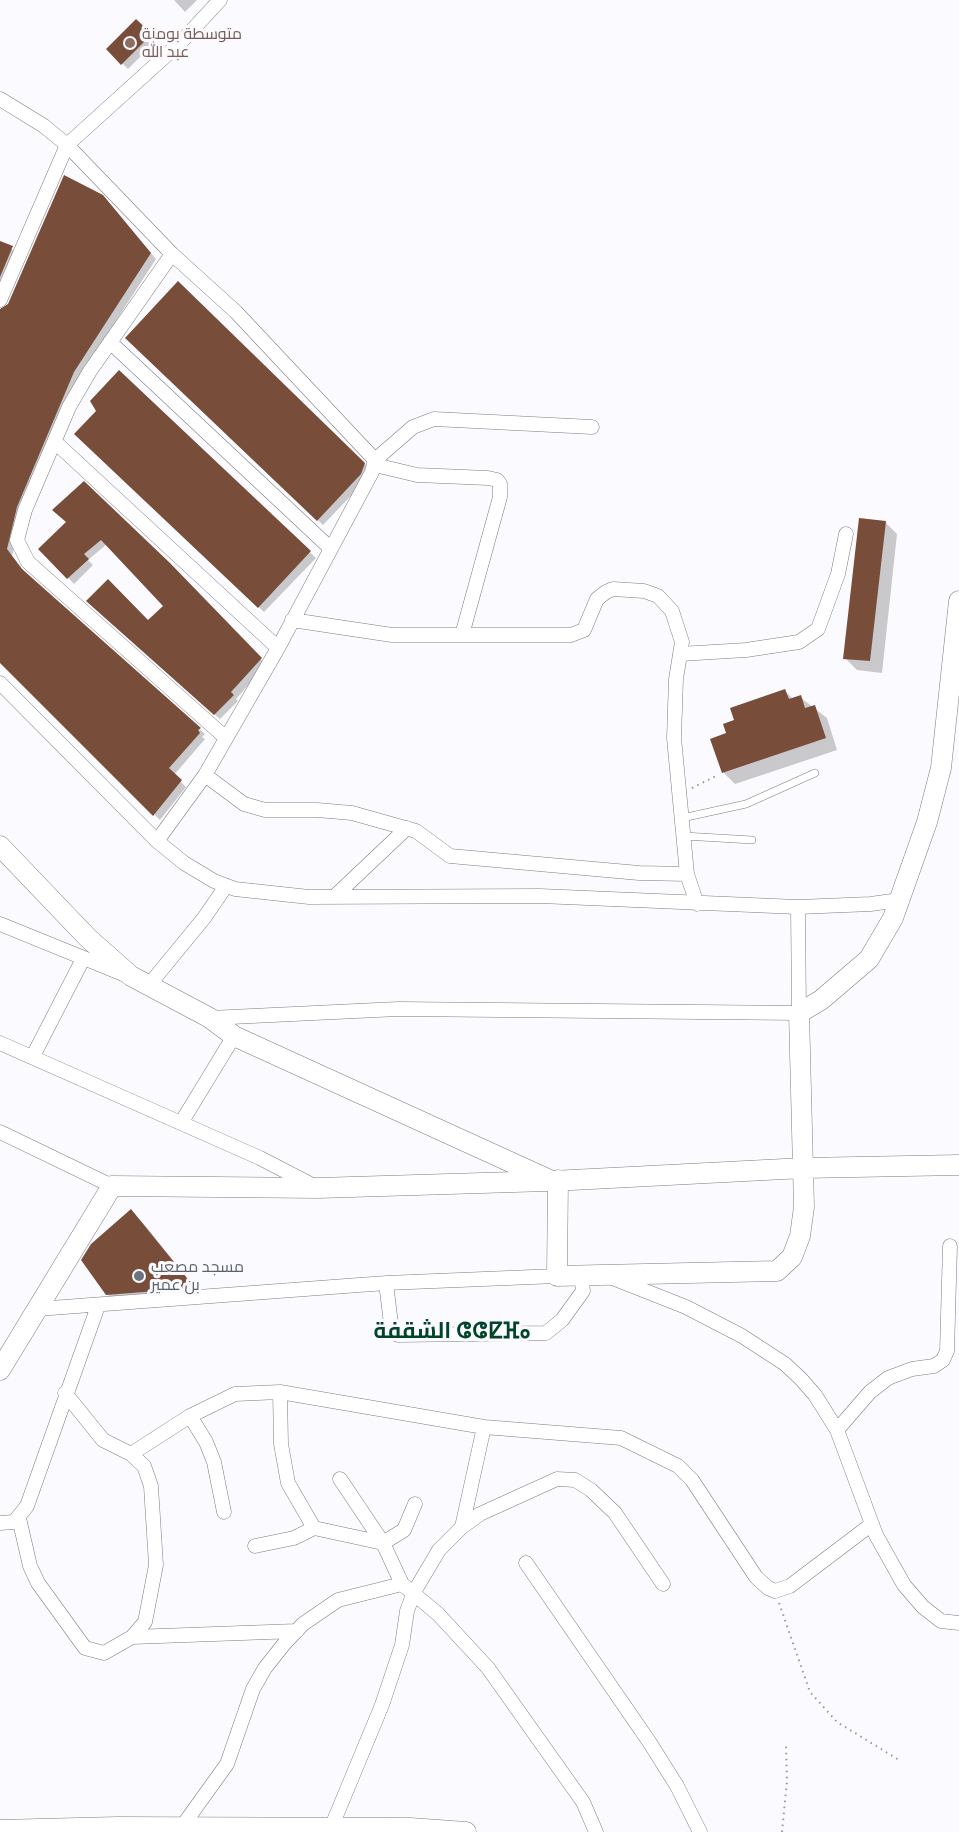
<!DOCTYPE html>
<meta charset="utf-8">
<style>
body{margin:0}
canvas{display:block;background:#fbfbff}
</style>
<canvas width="959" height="1832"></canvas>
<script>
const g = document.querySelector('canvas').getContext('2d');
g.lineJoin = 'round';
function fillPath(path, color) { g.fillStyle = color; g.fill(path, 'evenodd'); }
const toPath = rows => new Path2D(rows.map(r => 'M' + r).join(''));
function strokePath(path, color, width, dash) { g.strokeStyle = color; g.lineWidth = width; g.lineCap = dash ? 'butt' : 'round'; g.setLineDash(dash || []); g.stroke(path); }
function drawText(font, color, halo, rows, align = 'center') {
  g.font = font + ' Ubuntu,Cairo,"Noto Sans Tifinagh",sans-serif'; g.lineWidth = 6; g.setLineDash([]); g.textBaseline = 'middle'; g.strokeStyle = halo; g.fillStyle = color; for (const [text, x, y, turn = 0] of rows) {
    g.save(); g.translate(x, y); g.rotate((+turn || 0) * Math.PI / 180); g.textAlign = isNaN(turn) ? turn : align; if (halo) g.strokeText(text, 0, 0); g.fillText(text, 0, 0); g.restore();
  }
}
const shadow = toPath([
 [174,0,197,0,185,12],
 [136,21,156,41,128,69,108,49],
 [108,203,156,259,79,378,22,513,12,556,26,574,205,734,202,737,205,739,174,775,186,787,160,820,0,661,0,309,6,309],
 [0,242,18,253,0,297],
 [178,283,370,469,366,480,323,525,127,338],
 [119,372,316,558,264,612,76,434,98,411],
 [68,522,175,570,266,665,236,699,238,701,220,719,93,607,148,622,165,606,107,544,88,560,93,565,74,584,41,549],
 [885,522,897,534,882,673,857,670,845,658],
 [785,691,793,699,800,697,827,718,837,750,735,784,723,772,728,734,736,721],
 [131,1211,143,1223,205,1300,119,1306,107,1294]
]);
const building = toPath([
 [136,19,152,34,121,65,106,49],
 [64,175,103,195,151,253,74,372,17,507,7,549,22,569,201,728,198,730,200,733,169,768,182,780,153,816,0,663,0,309,8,304],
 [0,241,13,246,0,277],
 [178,281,365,463,361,474,317,521,125,338],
 [119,370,311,551,258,608,74,434,96,411,90,401],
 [84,481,170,563,262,658,231,692,234,695,214,715,86,601,108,579,148,620,163,606,101,540,84,554,89,559,67,579,38,549,66,522,52,510],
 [859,518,886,521,870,661,843,659],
 [785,689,789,699,801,695,805,708,815,705,826,738,722,773,710,739,726,733,723,724,734,720,730,708],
 [131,1209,195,1288,106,1295,81,1260,91,1244]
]);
const path = toPath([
 [692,788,716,776],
 [779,1603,810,1692,837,1722,899,1760],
 [782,1832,787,1781,786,1746]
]);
const lane = toPath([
 [682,818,746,804,815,773],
 [684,836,752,840]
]);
const street = toPath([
 [0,99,44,126,67,145,172,254,236,312,375,460,372,472,278,648,205,775,157,841],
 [172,254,90,371,69,407,25,510,17,540,28,562,226,738],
 [0,300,67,145,182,41,220,0],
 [110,342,329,547],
 [55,442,278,648],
 [375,460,413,427,434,419,592,427],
 [375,465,417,475,488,478,497,480,500,484,500,497,462,635],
 [292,620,392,635,571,635,584,630,597,599,606,592,613,589,644,591,658,596,672,611,682,642,676,679,674,738,687,874],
 [680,654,746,650,799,642,818,629,838,574,846,534],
 [0,683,157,841,184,863,214,881,235,889,309,897,540,896,798,907,871,904,899,900],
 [205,775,244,804,265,810,317,810,352,813,416,831,450,856,639,873,687,874,697,904],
 [334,897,407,828],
 [0,924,123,974],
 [149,985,204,918,226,886],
 [210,1018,398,1009,799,1013,798,907],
 [0,1043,260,1158,314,1186],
 [33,1056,83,959],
 [181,1123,234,1036],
 [0,1132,112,1186],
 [610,1277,686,1307,742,1336,785,1364,801,1379,815,1395,837,1430,876,1535,904,1585,923,1607,941,1621,959,1623],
 [386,1283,392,1332,398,1335,546,1333,562,1320,583,1291,581,1275],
 [37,1309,386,1283,557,1276],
 [280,1392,484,1427,621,1438,678,1466,692,1480,756,1577,768,1588,775,1591,790,1586,872,1524],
 [190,1416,206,1442,214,1462,224,1512],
 [837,1430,870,1392,888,1378,912,1369,934,1366,943,1360,947,1351,950,1246],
 [131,1454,190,1416,235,1394,280,1392,281,1444,288,1483,314,1528,383,1543,402,1584,438,1614,488,1668,583,1802,596,1832],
 [340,1479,383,1543,404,1530,415,1504],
 [19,1518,30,1566,38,1583,85,1648,104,1653,132,1637,145,1622,156,1565,151,1486,144,1466,131,1454,103,1440,65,1393],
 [0,1523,14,1522,27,1506,98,1306],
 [462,1527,484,1427],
 [255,1546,294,1538,314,1528],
 [526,1563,650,1743,677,1786,700,1832],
 [132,1637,297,1631],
 [181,1828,227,1764,253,1689,265,1668,284,1644,303,1624,338,1600,402,1584],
 [331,1828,382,1705,402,1645,407,1611,414,1592,439,1550,462,1527,480,1514,557,1479,575,1480,591,1490,615,1513,663,1584]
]);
const secondary = toPath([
 [0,846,88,938,131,976,210,1018,234,1036,552,1181,804,1168,959,1165],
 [558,1180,557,1276,777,1271,792,1257,800,1236,804,1207,799,1013,821,1000,869,959,893,918,927,822,941,768,959,601],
 [0,1370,112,1186,318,1188,547,1181],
 [0,1830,117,1827,410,1828,466,1832]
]);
const markers = [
 [130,43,6,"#8d6e63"],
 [139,1276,6,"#6b7280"]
];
const educationNames = [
 ["متوسطة بومنة",142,34],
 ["عبد الله",142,52]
];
const worshipNames = [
 ["مسجد مصعب",151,1267],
 ["بن عمير",151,1285]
];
const districtNames = [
 ["الشقفة ⵛⵛⵇⴼⴰ",452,1331]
];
fillPath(shadow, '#0003');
fillPath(building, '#784e3b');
strokePath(lane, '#7c7d82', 8);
strokePath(street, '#7c7d82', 15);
strokePath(secondary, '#7c7d82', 21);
strokePath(path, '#97979a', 2, [1.5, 4.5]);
strokePath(lane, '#fff', 7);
strokePath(street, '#fff', 14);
strokePath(secondary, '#fff', 20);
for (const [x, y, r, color] of markers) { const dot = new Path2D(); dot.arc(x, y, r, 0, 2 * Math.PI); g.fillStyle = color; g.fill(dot); strokePath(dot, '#fbfbff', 2); }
drawText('16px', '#785e54', '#fbfbff', educationNames, 'left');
drawText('16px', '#5b616d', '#fbfbff', worshipNames, 'left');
drawText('bold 22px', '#014528', '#fbfbff', districtNames);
</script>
